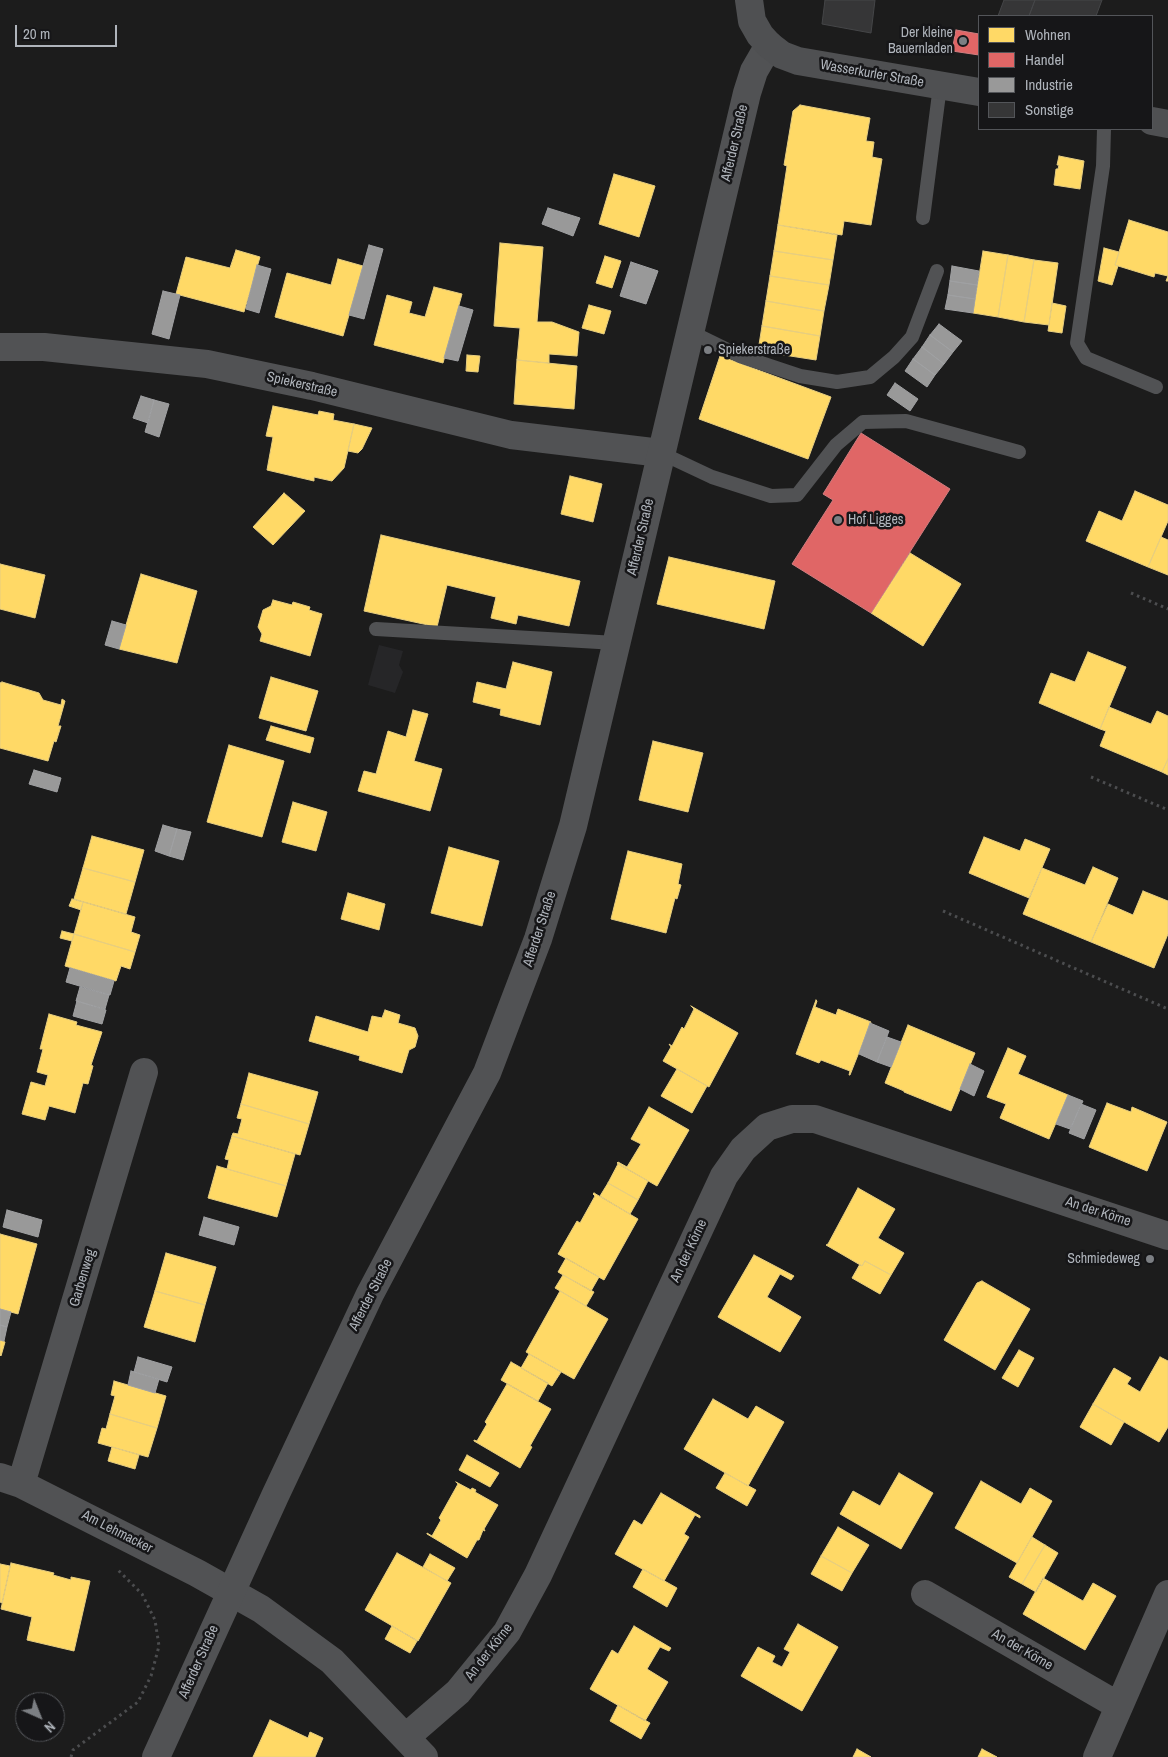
<!DOCTYPE html>
<meta charset="utf-8">
<style>
body{margin:0}
#map{position:relative;width:1168px;height:1757px;overflow:hidden;background:#1c1c1c;font-family:"Archivo Narrow",sans-serif}
canvas{display:block}
.legend{position:absolute;left:978px;top:15px;width:175px;height:115px;box-sizing:border-box;background:#161618;border:1px solid #535559;margin:0;padding:6px 9px;list-style:none;font-size:15px;color:#afb4bb}
.legend li{display:flex;align-items:center;gap:10px;height:25px}
.legend b{width:25px;border:1px solid #535559}
.north{position:absolute;left:15px;top:1692px;width:50px;height:50px;box-sizing:border-box;background:#161618;border:1px solid #535559;border-radius:50%;rotate:136deg;font-size:14px;font-weight:700;line-height:20px;text-align:center;color:#afb4bb}
.north::after{content:'';display:block;margin:auto;width:18px;height:22px;background:#7c7f83;clip-path:polygon(50% 0,100% 100%,50% 72%,0 100%)}
.scale{position:absolute;left:15px;top:25px;width:102px;height:22px;box-sizing:border-box;border:2px solid #afb4bb;border-top:0;padding-left:6px;font-size:15px;line-height:18px;white-space:nowrap;color:#afb4bb;-webkit-text-stroke:4px #161618;paint-order:stroke}
</style>
<div id="map">
<canvas width="1168" height="1757"></canvas>
<ul class="legend">
<li><b style="height:14px;background:#ffd966"></b>Wohnen</li>
<li><b style="height:14px;background:#e06666"></b>Handel</li>
<li><b style="height:14px;background:#999"></b>Industrie</li>
<li><b style="height:14px;background:#363637"></b>Sonstige</li>
</ul>
<div class="north">N</div>
<div class="scale">20 m</div>
</div>
<script>
const g = document.querySelector('canvas').getContext('2d');
g.lineJoin = 'round';
function fillPath(path, color) { g.fillStyle = color; g.fill(path, 'evenodd'); }
const toPath = rows => new Path2D(rows.map(r => 'M' + r).join(''));
function strokePath(path, color, width, dash) { g.strokeStyle = color; g.lineWidth = width; g.lineCap = dash ? 'butt' : 'round'; g.setLineDash(dash || []); g.stroke(path); }
function drawText(font, color, halo, rows, align = 'center') {
  g.font = font + ' "Archivo Narrow",sans-serif'; g.lineWidth = 5; g.setLineDash([]); g.textBaseline = 'middle'; g.strokeStyle = halo; g.fillStyle = color; for (const [text, x, y, turn = 0] of rows) {
    g.save(); g.translate(x, y); g.rotate((+turn || 0) * Math.PI / 180); g.textAlign = isNaN(turn) ? turn : align; if (halo) g.strokeText(text, 0, 0); g.fillText(text, 0, 0); g.restore();
  }
}
const built = toPath([
 [379,645,403,651,399,665,403,672,395,693,368,685]
]);
const homes = toPath([
 [800,105,870,118,866,141,874,142,872,157,882,159,871,225,844,221,842,235,778,225,787,166,784,165,793,111,800,105],
 [1059,156,1084,161,1080,189,1054,185,1056,169,1058,169,1059,165,1057,165,1059,156],
 [614,174,655,186,639,237,599,224,614,174],
 [1129,220,1168,232,1168,281,1166,281,1168,276,1155,273,1154,277,1115,265,1129,220],
 [778,225,837,235,833,260,774,251,778,225],
 [500,243,543,247,537,322,552,322,579,332,577,356,549,354,549,363,517,360,520,328,494,326,500,243],
 [1104,248,1119,252,1115,265,1118,266,1112,285,1098,281,1104,248],
 [236,250,260,257,244,312,176,294,186,257,230,268,236,250],
 [774,251,833,260,829,285,770,276,774,251],
 [983,251,1008,255,998,317,973,313,983,251],
 [1008,255,1034,260,1024,322,998,317,1008,255],
 [605,256,621,261,612,288,596,283,605,256],
 [338,259,363,266,343,336,275,317,287,273,331,285,338,259],
 [1034,260,1058,263,1049,325,1024,322,1034,260],
 [770,276,829,285,824,311,766,301,770,276],
 [434,287,462,294,443,363,374,345,387,295,412,302,409,313,425,317,434,287],
 [766,301,824,311,820,336,762,326,766,301],
 [1052,303,1066,306,1062,333,1048,331,1052,303],
 [589,305,611,311,604,334,582,328,589,305],
 [762,326,820,336,816,360,758,351,762,326],
 [467,355,480,356,478,372,466,371,467,355],
 [720,356,831,397,808,459,699,419,720,356],
 [517,360,577,366,574,409,514,404,517,360],
 [273,406,318,415,319,411,334,414,333,420,354,424,344,468,332,481,314,477,314,481,267,470,273,437,266,436,273,406],
 [354,424,372,428,362,449,358,453,348,451,354,424],
 [570,476,602,484,593,522,561,514,570,476],
 [1135,491,1168,505,1168,521,1148,567,1086,541,1099,511,1122,521,1135,491],
 [284,493,305,511,273,545,253,527,284,493],
 [381,535,580,581,569,626,518,615,516,624,491,618,496,597,447,585,437,627,364,611,381,535],
 [1161,537,1168,540,1168,575,1148,567,1161,537],
 [910,553,961,584,923,646,871,613,910,553],
 [669,557,775,581,764,629,657,604,669,557],
 [0,564,45,575,35,618,0,609,0,564],
 [141,574,197,591,177,663,119,649,141,574],
 [273,600,292,605,293,602,310,607,309,610,322,614,310,656,260,641,262,634,258,627,263,610,271,606,273,600],
 [1088,652,1126,667,1100,729,1039,703,1051,673,1075,682,1088,652],
 [513,662,552,672,540,725,500,715,501,709,473,702,477,682,506,689,513,662],
 [271,677,318,691,306,731,259,718,271,677],
 [2,682,39,693,43,700,61,705,62,699,65,701,58,726,61,726,56,742,54,741,48,761,0,748,0,683,2,682],
 [1109,707,1151,724,1157,711,1168,716,1168,759,1162,772,1100,746,1106,731,1100,729,1109,707],
 [413,710,428,714,414,761,442,769,430,811,358,791,364,771,376,774,388,731,406,737,413,710],
 [271,726,314,738,310,753,266,740,271,726],
 [653,741,703,753,688,812,639,800,653,741],
 [229,745,284,761,262,837,207,822,229,745],
 [1168,759,1168,775,1162,772,1168,759],
 [293,802,327,812,316,851,282,842,293,802],
 [92,836,144,850,135,882,83,868,92,836],
 [984,837,1020,851,1025,839,1050,849,1029,898,969,873,984,837],
 [449,847,499,861,482,926,431,913,449,847],
 [628,851,682,864,678,884,681,885,677,899,675,898,666,933,611,919,628,851],
 [1093,867,1118,878,1091,942,1023,914,1042,868,1085,885,1093,867],
 [83,868,135,882,126,914,74,899,83,868],
 [1143,891,1168,901,1168,934,1154,968,1091,942,1108,904,1133,915,1143,891],
 [348,893,385,904,379,930,341,919,348,893],
 [72,899,83,902,81,910,69,906,72,899],
 [83,902,135,917,131,932,140,935,135,952,74,934,83,902],
 [62,931,74,934,72,941,60,938,62,931],
 [74,934,135,952,130,969,121,966,116,981,65,966,74,934],
 [816,1000,817,1001,815,1007,836,1015,838,1009,871,1022,850,1075,849,1075,850,1071,821,1060,819,1063,796,1054,816,1000],
 [691,1006,738,1033,709,1087,663,1061,671,1047,669,1044,672,1046,682,1027,684,1029,694,1009,691,1006],
 [385,1010,400,1015,398,1023,415,1028,418,1036,415,1047,409,1050,402,1073,359,1060,360,1056,309,1041,316,1016,368,1032,372,1016,382,1018,385,1010],
 [49,1014,77,1022,76,1025,102,1032,91,1065,93,1066,88,1084,83,1083,75,1113,49,1106,45,1120,22,1114,31,1082,45,1086,48,1075,37,1072,43,1049,40,1049,49,1014],
 [908,1025,975,1053,951,1111,904,1092,904,1091,885,1083,908,1025],
 [1008,1048,1026,1056,1018,1074,1068,1095,1049,1139,1000,1118,1006,1104,987,1097,1008,1048],
 [677,1069,707,1086,692,1113,661,1096,677,1069],
 [249,1073,318,1092,309,1124,241,1104,249,1073],
 [1107,1103,1131,1112,1132,1107,1167,1122,1147,1171,1089,1147,1107,1103],
 [241,1104,309,1124,300,1155,232,1136,233,1133,238,1134,242,1119,237,1118,241,1104],
 [649,1107,689,1130,657,1186,617,1163,618,1162,627,1167,641,1144,631,1139,649,1107],
 [232,1136,295,1154,286,1186,227,1169,229,1160,225,1159,232,1136],
 [618,1164,648,1181,638,1200,608,1183,618,1164],
 [217,1166,286,1186,277,1217,208,1198,217,1166],
 [608,1183,638,1200,630,1214,600,1196,608,1183],
 [858,1188,895,1209,878,1238,904,1253,891,1275,865,1261,862,1266,826,1245,828,1244,858,1188],
 [594,1193,638,1219,604,1280,558,1254,577,1221,580,1223,595,1196,593,1194,594,1193],
 [0,1234,37,1244,18,1314,0,1309,0,1234],
 [166,1253,216,1267,205,1305,155,1291,166,1253],
 [754,1255,794,1276,791,1280,780,1274,767,1297,801,1317,780,1352,718,1317,754,1255],
 [566,1258,599,1277,591,1291,558,1272,566,1258],
 [865,1261,891,1275,880,1294,852,1278,860,1264,862,1266,865,1261],
 [563,1275,594,1292,586,1306,555,1288,563,1275],
 [982,1281,1030,1309,995,1370,944,1340,977,1283,982,1281],
 [155,1291,205,1305,195,1342,144,1327,155,1291],
 [560,1291,608,1319,574,1379,526,1352,560,1291],
 [0,1340,5,1342,1,1356,0,1355,0,1340],
 [1019,1350,1034,1358,1018,1387,1002,1378,1019,1350],
 [529,1354,561,1372,552,1386,521,1368,529,1354],
 [1160,1357,1168,1361,1168,1427,1159,1442,1093,1404,1114,1368,1131,1378,1127,1384,1140,1392,1160,1357],
 [511,1362,548,1383,538,1401,501,1380,511,1362],
 [114,1381,166,1396,157,1428,110,1414,115,1396,111,1395,114,1381],
 [507,1384,551,1409,530,1446,532,1447,520,1468,474,1441,474,1440,477,1441,487,1424,485,1422,507,1384],
 [713,1399,748,1419,756,1406,784,1422,748,1486,684,1449,713,1399],
 [1093,1404,1124,1422,1111,1445,1080,1427,1093,1404],
 [110,1414,157,1428,148,1457,98,1443,102,1428,106,1429,110,1414],
 [112,1447,139,1455,135,1469,108,1461,112,1447],
 [467,1455,499,1473,490,1487,459,1470,467,1455],
 [725,1473,756,1490,747,1506,716,1488,725,1473],
 [899,1473,933,1493,901,1549,840,1514,853,1491,880,1506,899,1473],
 [981,1481,1021,1504,1030,1488,1052,1501,1017,1563,955,1528,981,1481],
 [456,1482,471,1490,472,1488,476,1490,475,1492,498,1505,484,1529,485,1531,483,1530,479,1540,477,1540,467,1558,427,1534,427,1533,432,1536,441,1520,439,1518,458,1484,456,1482],
 [661,1493,700,1516,700,1518,695,1515,684,1534,689,1537,664,1581,615,1554,634,1520,642,1525,661,1493],
 [838,1527,869,1545,852,1573,821,1556,838,1527],
 [1032,1537,1045,1545,1022,1584,1009,1577,1032,1537],
 [1045,1545,1058,1553,1036,1592,1022,1584,1045,1545],
 [397,1553,451,1583,418,1641,365,1610,397,1553],
 [430,1554,455,1568,447,1581,423,1567,430,1554],
 [821,1556,852,1573,842,1591,811,1574,821,1556],
 [11,1563,54,1573,53,1575,71,1580,71,1577,90,1581,74,1651,27,1640,32,1617,1,1609,11,1563],
 [0,1564,10,1566,2,1603,0,1602,0,1564],
 [643,1569,677,1588,667,1607,633,1587,643,1569],
 [1043,1578,1083,1601,1093,1583,1116,1596,1085,1650,1023,1614,1043,1578],
 [798,1624,838,1647,802,1711,741,1676,758,1647,775,1656,772,1662,782,1667,790,1652,784,1649,798,1624],
 [392,1626,417,1641,410,1653,385,1639,392,1626],
 [634,1626,671,1648,669,1651,660,1647,647,1669,668,1682,645,1721,590,1689,612,1650,618,1654,634,1626],
 [618,1705,650,1723,641,1739,610,1721,618,1705],
 [270,1720,308,1738,310,1732,323,1738,315,1757,253,1757,270,1720],
 [857,1749,871,1757,853,1757,857,1749],
 [982,1749,997,1757,978,1757,982,1749]
]);
const shops = toPath([
 [956,30,979,34,979,55,952,51,956,30],
 [861,433,950,489,871,613,792,564,833,500,823,494,861,433]
]);
const industry = toPath([
 [548,208,580,218,573,236,542,224,548,208],
 [369,245,383,249,364,319,349,315,369,245],
 [631,262,658,271,646,304,620,296,631,262],
 [257,265,271,269,259,313,246,309,257,265],
 [952,266,979,271,977,285,950,281,952,266],
 [950,281,977,285,975,299,948,295,950,281],
 [163,291,180,295,169,339,152,334,163,291],
 [948,295,975,299,973,313,945,309,948,295],
 [459,306,473,310,458,361,444,358,459,306],
 [939,324,962,341,953,352,930,335,939,324],
 [930,335,953,352,944,364,922,347,930,335],
 [922,347,944,364,935,375,913,359,922,347],
 [913,359,935,375,927,387,905,371,913,359],
 [895,383,918,399,910,411,887,395,895,383],
 [141,396,154,400,148,423,133,418,141,396],
 [154,400,169,404,159,437,145,432,154,400],
 [112,621,126,625,119,649,105,645,112,621],
 [34,770,61,778,57,792,29,784,34,770],
 [163,825,177,829,169,856,155,851,163,825],
 [177,829,191,832,183,860,169,856,177,829],
 [70,968,114,981,110,995,66,982,70,968],
 [80,987,109,995,105,1009,76,1001,80,987],
 [77,1001,106,1010,102,1024,73,1016,77,1001],
 [870,1023,889,1031,877,1062,859,1054,870,1023],
 [887,1037,901,1042,891,1067,877,1062,887,1037],
 [970,1064,984,1071,974,1096,960,1089,970,1064],
 [1068,1095,1083,1101,1070,1129,1056,1124,1068,1095],
 [1081,1104,1096,1110,1084,1139,1069,1133,1081,1104],
 [7,1210,42,1220,38,1237,3,1227,7,1210],
 [204,1217,239,1227,234,1245,199,1235,204,1217],
 [0,1309,11,1312,7,1327,0,1325,0,1309],
 [0,1325,7,1327,4,1341,0,1340,0,1325],
 [138,1357,172,1367,167,1382,134,1372,138,1357],
 [131,1371,159,1379,155,1393,128,1385,131,1371]
]);
const building = toPath([
 [825,0,875,0,871,33,822,24,825,0],
 [1004,0,1035,0,1029,16,998,16,1004,0],
 [1035,0,1102,0,1096,16,1029,16,1035,0]
]);
const path = toPath([
 [1131,593,1168,609],
 [1091,777,1168,810],
 [943,911,1168,1009],
 [71,1757,73,1750,138,1702,151,1676,159,1646,155,1620,142,1594,118,1570]
]);
const service = toPath([
 [1104,129,1103,166,1077,343,1086,358,1156,387],
 [923,218,940,86],
 [691,332,740,356,800,376,837,382,870,377,894,357,912,337,937,271],
 [661,453,712,477,771,496,797,495,836,445,863,422,906,421,1019,452],
 [376,629,616,643]
]);
const minor = toPath([
 [0,347,44,347,207,364,312,386,511,435,661,453],
 [0,1477,21,1484,197,1573,261,1609,332,1661,424,1757],
 [21,1484,144,1072],
 [925,1594,1119,1706],
 [406,1737,458,1692,507,1632,538,1575,724,1176,743,1149,767,1127,792,1119,815,1119,1168,1236],
 [1097,1757,1168,1594]
]);
const tertiary = toPath([
 [156,1757,275,1496,370,1294,487,1073,538,939,573,826,747,93,754,71,769,45]
]);
const secondary = toPath([
 [749,0,752,21,760,35,769,45,782,55,798,61,979,92],
 [1152,121,1168,124]
]);
const markers = [
 [963,41,5,"#7c7f83"],
 [708,350,5,"#7c7f83"],
 [838,520,5,"#7c7f83"],
 [1150,1259,5,"#7c7f83"]
];
const poiNames = [
 ["Der kleine",953,33],
 ["Bauernladen",953,49],
 ["Spiekerstraße",718,350,"left"],
 ["Hof Ligges",848,520,"left"],
 ["Schmiedeweg",1140,1259]
];
const streetNames = [
 ["Wasserkurler Straße",872,74,10],
 ["Afferder Straße",735,143,-77],
 ["Spiekerstraße",302,385,13],
 ["Afferder Straße",641,537,-77],
 ["Afferder Straße",540,929,-72],
 ["An der Körne",1098,1212,18],
 ["An der Körne",689,1251,-65],
 ["Garbenweg",83,1278,-73],
 ["Afferder Straße",371,1295,-63],
 ["Am Lehmacker",117,1532,27],
 ["An der Körne",1022,1650,30],
 ["An der Körne",489,1652,-52],
 ["Afferder Straße",199,1662,-66]
];
fillPath(built, '#262628');
fillPath(homes, '#ffd966');
strokePath(homes, '#e7ce80', 1);
fillPath(shops, '#e06666');
strokePath(shops, '#d17d80', 1);
fillPath(industry, '#999');
strokePath(industry, '#a0a1a3', 1);
fillPath(building, '#363637');
strokePath(building, '#454648', 1);
strokePath(path, '#4c4d4f', 3, [2.5, 4]);
strokePath(service, '#515254', 14);
strokePath(minor, '#515254', 28);
strokePath(tertiary, '#515254', 28);
strokePath(secondary, '#4f5052', 28);
for (const [x, y, r, color] of markers) { const dot = new Path2D(); dot.arc(x, y, r, 0, 2 * Math.PI); g.fillStyle = color; g.fill(dot); strokePath(dot, '#161618', 2); }
drawText('14px', '#afb4bb', '#161618', poiNames, 'right');
drawText('14px', '#afb4bb', '#161618', streetNames);
</script>
